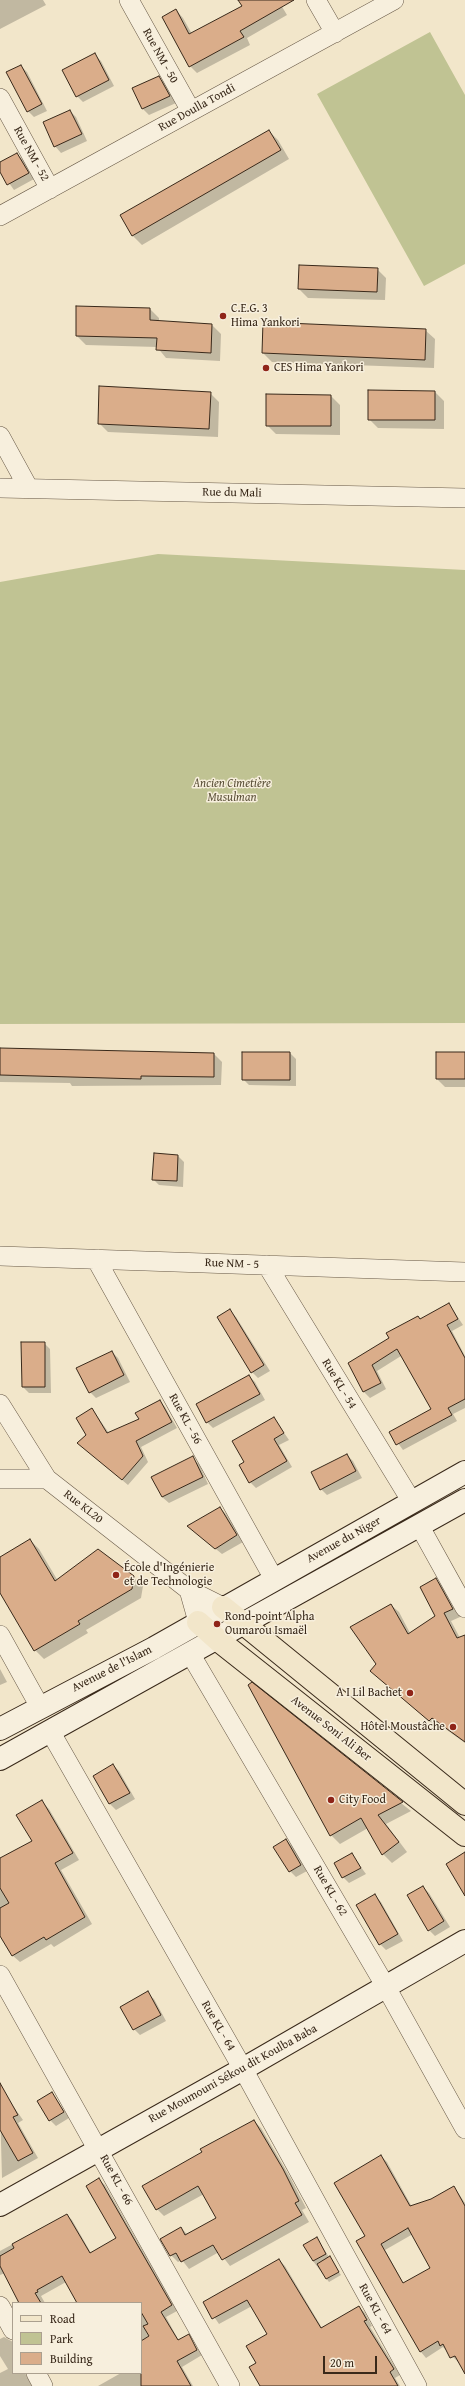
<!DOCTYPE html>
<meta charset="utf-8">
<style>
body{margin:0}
#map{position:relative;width:465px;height:2386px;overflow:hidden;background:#f2e6ca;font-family:"Gentium Book Plus",serif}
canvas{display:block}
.legend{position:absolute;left:12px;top:2302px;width:130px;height:72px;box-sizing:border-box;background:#f7efdd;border:1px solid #aba08f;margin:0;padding:5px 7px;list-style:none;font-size:12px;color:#39291a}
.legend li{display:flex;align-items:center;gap:8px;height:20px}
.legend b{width:20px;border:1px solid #aba08f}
.scale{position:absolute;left:323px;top:2356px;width:54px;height:18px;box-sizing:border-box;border:2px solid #39291a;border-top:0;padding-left:5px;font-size:12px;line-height:14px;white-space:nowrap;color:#39291a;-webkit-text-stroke:3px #f7efdd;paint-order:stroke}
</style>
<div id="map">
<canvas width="465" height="2386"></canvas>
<ul class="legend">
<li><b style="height:5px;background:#f2e6ca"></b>Road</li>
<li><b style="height:11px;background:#c0c393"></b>Park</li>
<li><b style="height:11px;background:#daad8a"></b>Building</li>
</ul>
<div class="scale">20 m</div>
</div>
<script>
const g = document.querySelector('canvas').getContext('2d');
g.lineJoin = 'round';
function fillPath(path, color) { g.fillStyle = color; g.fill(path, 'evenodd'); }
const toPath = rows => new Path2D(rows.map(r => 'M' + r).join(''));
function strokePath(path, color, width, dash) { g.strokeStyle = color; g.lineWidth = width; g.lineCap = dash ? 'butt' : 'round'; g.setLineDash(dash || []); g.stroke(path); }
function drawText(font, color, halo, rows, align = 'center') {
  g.font = font + ' "Gentium Book Plus",serif'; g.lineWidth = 3; g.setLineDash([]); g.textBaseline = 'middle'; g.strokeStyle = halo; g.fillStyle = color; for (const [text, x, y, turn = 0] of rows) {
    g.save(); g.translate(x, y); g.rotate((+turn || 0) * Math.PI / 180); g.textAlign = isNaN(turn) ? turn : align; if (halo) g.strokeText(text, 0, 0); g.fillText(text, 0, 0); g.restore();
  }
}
const green = toPath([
 [430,32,465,95,465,264,424,286,317,94],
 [158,554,465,570,465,1023,0,1024,0,582]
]);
const shadow = toPath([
 [0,0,43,0,46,5,0,29],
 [240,0,289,0,281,5,287,15,247,38,250,45,197,73,190,66,176,10,183,18,192,34,243,6],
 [95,55,101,61,114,86,83,102,77,96],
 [21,66,27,72,47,111,34,117,28,111],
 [158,77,165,83,176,103,149,115,143,109,133,88],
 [70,111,76,117,87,141,61,153,55,146],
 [269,131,278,140,289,159,142,245,133,236,121,216],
 [17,154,23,160,34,179,14,190,0,170,0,163],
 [377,269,386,278,385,300,308,298,299,289],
 [77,307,150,309,159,318,159,322,212,325,221,334,220,361,166,358,157,347,86,345,77,336],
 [264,323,425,330,435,339,434,368,272,362,263,353],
 [435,392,444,401,444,429,378,428,369,419],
 [210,393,219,402,218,437,108,432,99,423],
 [331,396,340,405,340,435,276,434,267,425],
 [0,1049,214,1054,222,1062,221,1085,72,1086,70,1083,0,1082],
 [290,1053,296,1059,296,1086,249,1085,243,1079],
 [465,1053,465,1087,445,1087,437,1079],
 [178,1156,184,1162,183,1187,159,1185,153,1179],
 [449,1304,463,1325,452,1331,465,1356,465,1408,453,1414,457,1421,403,1450,390,1432,432,1410,401,1356,377,1371,386,1389,370,1398,364,1392,350,1363,390,1338,418,1317,421,1319],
 [230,1311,236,1317,270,1371,258,1378,252,1372,219,1318],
 [44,1343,50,1349,51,1393,29,1393,23,1387],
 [112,1352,118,1358,130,1382,96,1398,90,1392],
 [249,1376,255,1382,265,1400,213,1428,207,1422],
 [160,1401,165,1407,177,1428,141,1447,148,1462,128,1485,84,1448,92,1409,109,1433,140,1419],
 [274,1418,289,1440,279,1445,292,1467,256,1488,250,1482,245,1462],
 [347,1455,353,1461,362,1478,327,1495,321,1489],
 [192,1458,199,1464,208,1484,169,1503,162,1497],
 [220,1508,226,1514,243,1542,222,1554,195,1532],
 [30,1540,39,1549,58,1581,133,1577,143,1586,141,1598,86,1630,88,1633,44,1659,35,1650,0,1591,0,1562],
 [436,1580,444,1587,460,1617,451,1621,460,1638,465,1640,465,1743,440,1725,437,1728,371,1671,378,1664,391,1605,399,1612,410,1633,436,1616],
 [0,1669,7,1682,0,1685],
 [252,1684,411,1811,386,1824,407,1852,392,1863,383,1854,368,1828,340,1844,331,1835,249,1685],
 [113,1765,119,1771,135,1799,116,1810,110,1804,94,1776],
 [41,1801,49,1809,79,1860,61,1870,92,1924,54,1947,51,1944,20,1962,12,1955,0,1934,0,1859,33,1842],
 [286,1840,292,1846,307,1871,296,1877,290,1871],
 [352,1855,366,1874,349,1883,343,1877],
 [423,1887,429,1893,450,1927,435,1936,429,1930],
 [375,1896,381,1902,403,1941,386,1950,380,1944],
 [147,1993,154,1999,166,2021,140,2035,134,2029],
 [52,2093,69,2118,56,2126,50,2120],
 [9,2100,23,2120,18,2123,38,2158,2,2178,0,2106],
 [254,2121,261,2128,290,2177,306,2208,302,2210,309,2222,230,2266,219,2252,189,2269,182,2260,178,2262,171,2255,181,2228,188,2235,217,2218,204,2194,164,2216,157,2209,203,2153],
 [381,2156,387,2162,412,2207,431,2200,454,2187,465,2203,465,2369,443,2347,426,2358,421,2352,357,2241,366,2236],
 [413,2234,432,2268,404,2284,385,2250],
 [99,2180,105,2185,177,2311,166,2317,179,2341,188,2336,202,2355,182,2367,193,2386,98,2386,121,2373,141,2373,141,2303,78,2303,66,2282,41,2296,45,2303,20,2303,5,2273,0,2275,0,2251,67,2215,72,2220,91,2253,117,2239],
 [317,2239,341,2275,329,2282,313,2261],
 [279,2260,285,2266,322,2328,359,2307,365,2313,372,2326,370,2327,400,2375,395,2378,400,2386,261,2386,257,2364,268,2335,252,2306,219,2324,204,2302],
 [4,2337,13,2342,13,2373,25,2373,32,2386,0,2386,0,2373,8,2369,0,2356,0,2339]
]);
const building = toPath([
 [238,0,294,0,240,31,244,37,189,67,162,17,176,9,189,34,242,6,238,0],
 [95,53,109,80,76,97,62,70,95,53],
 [21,65,42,104,27,112,6,72,21,65],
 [159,76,170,96,142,109,132,88,159,76],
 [70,110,82,134,54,147,43,122,70,110],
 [269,130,281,150,132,236,120,215,269,130],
 [17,153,29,173,7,185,0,172,0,162,17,153],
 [299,265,378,268,377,292,298,289,299,265],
 [76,306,150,308,150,320,212,324,211,353,156,350,157,338,76,336,76,306],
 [263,322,426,329,425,360,262,353,263,322],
 [99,386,211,392,209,429,98,424,99,386],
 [368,390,435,391,435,420,368,420,368,390],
 [266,394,331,395,331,426,266,426,266,394],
 [0,1048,214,1053,214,1077,141,1076,141,1079,0,1075,0,1048],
 [242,1052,290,1052,290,1080,242,1080,242,1052],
 [436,1052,465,1052,465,1079,436,1079,436,1052],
 [154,1153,178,1155,177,1181,152,1180,154,1153],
 [449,1303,458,1319,447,1325,465,1358,465,1399,448,1408,452,1415,396,1445,389,1432,431,1409,397,1349,372,1365,381,1383,363,1392,348,1363,389,1338,386,1333,418,1316,420,1319,449,1303],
 [230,1309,264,1365,251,1373,217,1317,230,1309],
 [21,1342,45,1342,45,1387,22,1387,21,1342],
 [112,1351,124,1375,89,1393,76,1368,112,1351],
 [249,1375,260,1394,206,1423,196,1404,249,1375],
 [160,1400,172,1422,136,1441,143,1456,122,1480,77,1443,86,1435,76,1418,92,1408,107,1433,139,1419,135,1413,160,1400],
 [274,1417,284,1433,274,1439,287,1461,249,1483,239,1465,244,1462,232,1441,274,1417],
 [347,1454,356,1471,320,1490,311,1472,347,1454],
 [193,1456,203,1477,162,1497,151,1477,193,1456],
 [220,1507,237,1535,215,1549,187,1526,220,1507],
 [30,1539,55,1581,98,1549,134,1576,132,1589,78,1621,80,1624,34,1651,0,1593,0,1557,30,1539],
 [436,1578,453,1609,444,1613,457,1638,465,1635,465,1742,432,1718,429,1721,370,1671,376,1664,350,1627,391,1604,408,1634,435,1616,420,1587,436,1578],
 [252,1682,403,1802,378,1815,399,1842,382,1855,361,1818,330,1836,248,1685,252,1682],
 [113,1764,130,1793,109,1804,93,1776,113,1764],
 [42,1800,73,1853,55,1863,85,1917,46,1940,44,1937,12,1956,0,1936,0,1908,9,1903,0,1888,0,1858,32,1841,16,1815,42,1800],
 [286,1839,301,1865,289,1872,273,1847,286,1839],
 [465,1852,465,1896,446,1864,465,1852],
 [352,1853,361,1868,342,1878,334,1863,352,1853],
 [423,1886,444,1921,428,1931,407,1895,423,1886],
 [375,1894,398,1934,379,1945,356,1905,375,1894],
 [148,1991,161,2015,133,2030,120,2007,148,1991],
 [0,2083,18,2115,13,2117,33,2153,18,2161,0,2130,0,2083],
 [52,2092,64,2112,49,2121,37,2101,52,2092],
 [254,2120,283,2169,299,2201,295,2203,302,2215,222,2260,213,2245,181,2262,176,2253,170,2256,160,2239,181,2227,185,2235,216,2218,198,2186,156,2210,142,2186,202,2152,200,2149,254,2120],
 [381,2155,410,2206,431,2199,454,2186,465,2206,465,2374,455,2356,450,2358,443,2344,440,2346,438,2341,420,2352,356,2241,365,2236,334,2183,381,2155],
 [408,2228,430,2268,403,2283,381,2244,408,2228],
 [99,2178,172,2305,161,2312,178,2340,189,2334,197,2350,177,2361,191,2386,141,2386,141,2341,149,2336,143,2326,148,2324,141,2312,141,2303,77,2303,62,2276,37,2290,38,2292,35,2293,41,2303,19,2303,0,2266,0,2256,14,2248,12,2244,67,2214,90,2253,116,2238,86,2186,99,2178],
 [317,2237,326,2254,313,2261,303,2245,317,2237],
 [330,2256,339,2272,326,2279,317,2264,330,2256],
 [279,2259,321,2328,359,2306,367,2320,364,2321,394,2369,390,2372,398,2386,260,2386,249,2367,256,2363,246,2346,267,2334,247,2300,212,2319,203,2302,279,2259]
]);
const street = toPath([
 [129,0,191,111],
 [316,0,335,33],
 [0,98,50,189],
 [0,216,394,0],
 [0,436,29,489],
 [0,488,465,498],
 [0,1256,465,1272],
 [96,1259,274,1579],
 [267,1265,412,1502],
 [0,1404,47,1479,189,1590,223,1607],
 [0,1479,47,1479],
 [419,1525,465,1608],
 [189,1590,198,1622],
 [0,1635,40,1707],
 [191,1655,386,1987,465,2129],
 [50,1731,243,2069,417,2386],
 [0,1975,230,2386],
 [0,2306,13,2330],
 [36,2373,43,2386]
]);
const secondary = toPath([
 [0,1729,154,1648,465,1472],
 [0,1759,465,1500],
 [0,2205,243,2069,465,1941]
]);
const primary = toPath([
 [223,1607,465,1804],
 [198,1622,218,1640,465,1835]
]);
const markers = [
 [223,316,4,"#8f2418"],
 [266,368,4,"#8f2418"],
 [116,1575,4,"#8f2418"],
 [217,1624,4,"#8f2418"],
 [410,1693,4,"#8f2418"],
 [453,1727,4,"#8f2418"],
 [331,1800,4,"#8f2418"]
];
const streetNames = [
 ["Rue NM - 50",160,56,61],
 ["Rue Doulla Tondi",197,108,-29],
 ["Rue NM - 52",31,154,61],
 ["Rue du Mali",232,493,1],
 ["Rue NM - 5",232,1264,2],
 ["Rue KL - 54",339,1384,59],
 ["Rue KL - 56",185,1419,61],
 ["Rue KL20",83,1507,38],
 ["Avenue du Niger",344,1540,-29],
 ["Avenue de l'Islam",112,1669,-27],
 ["Avenue Soni Ali Ber",331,1729,38],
 ["Rue KL - 62",330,1891,60],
 ["Rue KL - 64",218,2026,60],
 ["Rue Moumouni Sékou dit Koulba Baba",233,2074,-29],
 ["Rue KL - 66",116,2180,61],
 ["Rue KL - 64",375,2309,61]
];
const poiNames = [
 ["C.E.G. 3",231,309],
 ["Hima Yankori",231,323],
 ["CES Hima Yankori",274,368],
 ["École d'Ingénierie",124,1568],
 ["et de Technologie",124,1582],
 ["Rond-point Alpha",225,1617],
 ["Oumarou Ismaël",225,1631],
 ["A I Lil Bachet",402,1693,"right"],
 ["Hôtel Moustâche",445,1727,"right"],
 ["City Food",339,1800]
];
const parkNames = [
 ["Ancien Cimetière",232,784],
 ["Musulman",232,798]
];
fillPath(green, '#c0c393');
fillPath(shadow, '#0003');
fillPath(building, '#daad8a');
strokePath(building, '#39291a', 1);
strokePath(street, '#675846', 20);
strokePath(secondary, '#39291a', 24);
strokePath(primary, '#39291a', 24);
strokePath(street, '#f7efdd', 19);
strokePath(secondary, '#f7efdd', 22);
strokePath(primary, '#f2e6ca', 22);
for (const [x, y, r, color] of markers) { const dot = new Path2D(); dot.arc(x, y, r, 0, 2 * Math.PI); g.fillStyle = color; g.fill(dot); strokePath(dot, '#f7efdd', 1.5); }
drawText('12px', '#39291a', '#f7efdd', streetNames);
drawText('12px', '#39291a', '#f7efdd', poiNames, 'left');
drawText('italic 12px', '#5b5038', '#f7efdd', parkNames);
</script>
